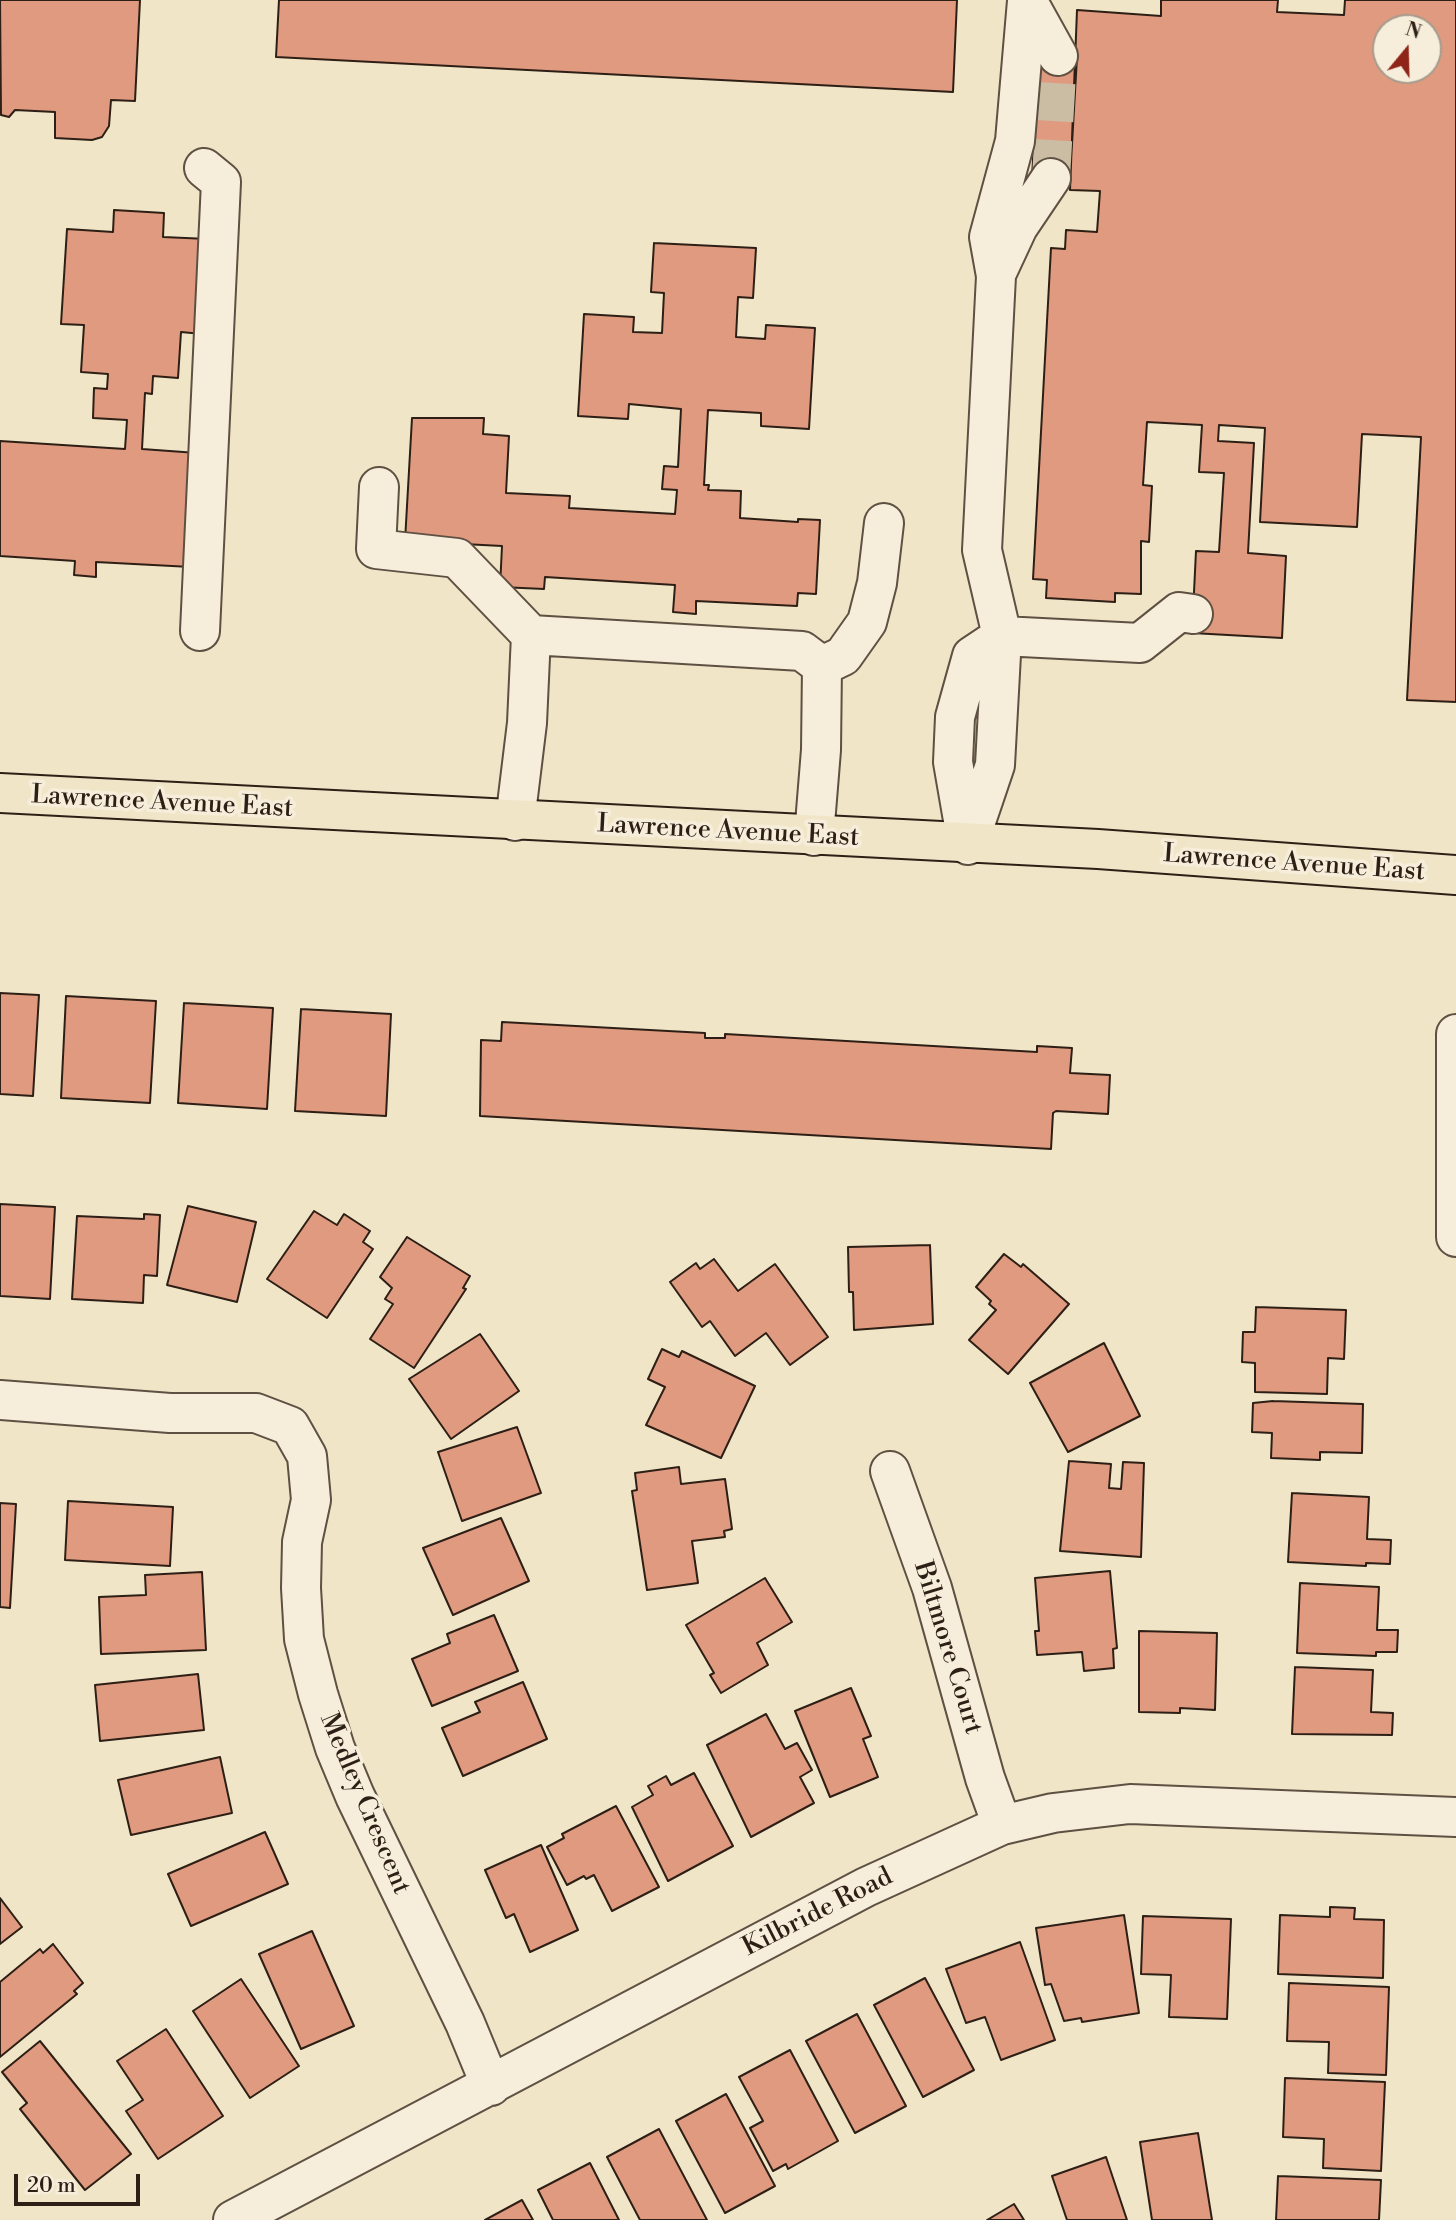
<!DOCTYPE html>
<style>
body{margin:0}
#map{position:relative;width:1456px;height:2220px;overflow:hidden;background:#f1e5c7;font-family:"Libre Bodoni",serif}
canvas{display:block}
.north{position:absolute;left:1372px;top:14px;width:70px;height:70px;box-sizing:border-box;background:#f6eedb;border:2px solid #a69b8c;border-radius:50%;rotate:19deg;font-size:19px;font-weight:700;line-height:28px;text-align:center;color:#2d1f15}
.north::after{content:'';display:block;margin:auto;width:24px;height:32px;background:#8f2418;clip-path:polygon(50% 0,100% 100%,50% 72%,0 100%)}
.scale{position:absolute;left:14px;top:2174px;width:126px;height:32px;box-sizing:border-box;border:4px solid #2d1f15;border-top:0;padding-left:9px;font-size:21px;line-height:24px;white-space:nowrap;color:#2d1f15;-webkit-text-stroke:5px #f6eedb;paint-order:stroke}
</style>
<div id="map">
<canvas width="1456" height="2220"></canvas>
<div class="north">N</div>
<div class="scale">20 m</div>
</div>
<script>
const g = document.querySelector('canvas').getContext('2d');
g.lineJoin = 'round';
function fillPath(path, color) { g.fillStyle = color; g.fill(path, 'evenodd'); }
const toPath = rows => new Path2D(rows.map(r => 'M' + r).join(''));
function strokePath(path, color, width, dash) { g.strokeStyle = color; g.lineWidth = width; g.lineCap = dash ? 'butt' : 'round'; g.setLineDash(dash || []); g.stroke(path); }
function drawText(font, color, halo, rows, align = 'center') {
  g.font = font + ' "Libre Bodoni",serif'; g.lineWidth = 7; g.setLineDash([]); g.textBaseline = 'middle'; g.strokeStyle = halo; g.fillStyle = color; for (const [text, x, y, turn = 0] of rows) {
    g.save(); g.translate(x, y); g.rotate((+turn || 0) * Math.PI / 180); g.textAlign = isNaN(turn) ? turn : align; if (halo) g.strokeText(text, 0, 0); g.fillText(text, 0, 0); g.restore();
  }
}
const building = toPath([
 [0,0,140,0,135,101,111,100,109,126,102,137,92,140,55,138,55,112,15,110,9,117,1,115,0,0],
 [279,0,957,0,953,92,276,57,279,0],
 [1161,0,1278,0,1277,12,1344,15,1345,0,1456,0,1456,702,1407,700,1421,437,1362,434,1357,527,1260,522,1265,428,1219,425,1218,441,1254,443,1248,553,1286,556,1282,638,1192,633,1196,551,1219,552,1224,473,1199,472,1202,425,1147,422,1143,485,1152,486,1149,542,1141,541,1141,594,1115,593,1115,602,1046,598,1047,580,1033,579,1051,248,1065,249,1066,230,1097,232,1100,191,1070,190,1077,10,1161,16,1161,0],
 [1386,28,1428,28,1428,70,1386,70,1386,28],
 [1039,54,1077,57,1070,179,1032,177,1039,54],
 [114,210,164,213,163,237,208,239,202,334,181,332,178,378,153,376,152,394,145,393,142,449,197,453,191,567,96,562,96,577,74,575,75,561,0,556,0,441,125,449,127,420,93,418,94,388,107,389,108,374,81,372,84,325,61,324,67,229,113,232,114,210],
 [654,243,756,248,753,298,738,297,736,337,765,339,766,325,815,328,809,429,761,426,761,413,708,410,704,485,709,485,708,490,741,491,740,518,798,522,798,519,820,520,816,594,798,593,797,606,696,601,696,614,673,612,675,585,545,577,544,589,500,587,502,546,405,541,412,418,484,418,483,434,509,436,506,493,570,496,569,508,675,514,677,490,662,489,664,466,678,467,681,409,629,404,628,419,578,416,584,314,634,317,633,332,662,333,664,293,651,292,654,243],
 [0,993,39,995,33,1096,0,1094,0,993],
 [66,996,156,1001,150,1103,61,1098,66,996],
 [184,1003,273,1008,267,1109,178,1103,184,1003],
 [301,1009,391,1014,386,1116,295,1111,301,1009],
 [502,1022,705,1033,705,1038,725,1038,725,1034,1037,1052,1037,1046,1072,1048,1070,1073,1110,1075,1108,1114,1056,1111,1053,1113,1051,1149,480,1116,481,1040,501,1041,502,1022],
 [0,1204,55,1207,50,1299,0,1296,0,1204],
 [188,1206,256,1222,237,1302,167,1285,188,1206],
 [314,1211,337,1225,344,1214,370,1231,363,1242,373,1249,327,1318,267,1279,314,1211],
 [144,1214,160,1215,157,1276,144,1275,143,1303,72,1299,77,1216,144,1219,144,1214],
 [407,1237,470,1276,463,1288,466,1289,414,1368,370,1339,393,1304,385,1299,392,1288,380,1277,407,1237],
 [930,1245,933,1324,854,1330,853,1292,849,1292,848,1247,930,1245],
 [1004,1254,1021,1267,1023,1264,1069,1304,1008,1374,969,1340,996,1310,989,1304,991,1301,976,1287,1004,1254],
 [714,1259,738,1291,775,1264,828,1337,790,1365,766,1333,735,1356,710,1321,702,1327,670,1282,696,1263,700,1269,714,1259],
 [1256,1307,1346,1310,1344,1359,1328,1358,1327,1394,1255,1392,1255,1363,1242,1362,1243,1332,1255,1332,1256,1307],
 [480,1334,519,1391,451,1439,409,1379,480,1334],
 [1104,1343,1140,1416,1068,1452,1030,1383,1104,1343],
 [662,1349,679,1357,682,1351,755,1386,721,1458,646,1425,665,1387,648,1379,662,1349],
 [1273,1401,1363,1404,1362,1453,1320,1452,1320,1460,1271,1458,1272,1433,1252,1432,1253,1403,1273,1401],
 [517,1427,541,1493,462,1521,438,1452,517,1427],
 [1069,1461,1111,1464,1109,1488,1121,1489,1123,1462,1144,1463,1141,1557,1060,1551,1069,1461],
 [679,1467,681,1484,725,1479,732,1529,724,1531,725,1537,692,1541,698,1583,647,1590,632,1491,637,1490,635,1473,679,1467],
 [1292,1493,1369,1497,1367,1539,1391,1540,1390,1564,1366,1563,1366,1566,1288,1562,1292,1493],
 [68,1501,173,1507,170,1566,65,1560,68,1501],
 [0,1503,16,1504,10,1608,0,1607,0,1503],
 [501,1518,529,1581,453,1615,423,1548,501,1518],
 [1110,1571,1117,1648,1113,1649,1114,1668,1084,1671,1082,1652,1037,1655,1035,1631,1039,1631,1035,1578,1110,1571],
 [202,1572,206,1650,101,1654,99,1597,146,1595,145,1575,202,1572],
 [765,1578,792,1622,757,1643,768,1665,721,1693,710,1675,714,1673,686,1625,765,1578],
 [1300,1583,1379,1587,1377,1630,1398,1630,1397,1652,1376,1652,1376,1656,1297,1653,1300,1583],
 [494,1615,518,1671,432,1706,412,1659,450,1643,447,1634,494,1615],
 [1139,1631,1217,1633,1215,1710,1180,1708,1180,1713,1139,1712,1139,1631],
 [1295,1667,1373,1670,1371,1712,1393,1713,1392,1735,1292,1734,1295,1667],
 [198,1674,204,1730,100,1741,95,1685,198,1674],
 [523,1682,547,1739,463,1776,442,1728,480,1712,475,1702,523,1682],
 [851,1688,871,1736,863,1739,878,1777,830,1797,795,1711,851,1688],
 [766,1714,785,1749,797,1743,812,1770,800,1777,814,1803,751,1837,707,1745,766,1714],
 [220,1757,232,1813,131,1835,118,1780,220,1757],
 [694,1773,733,1846,668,1881,632,1807,653,1795,648,1786,666,1776,671,1785,694,1773],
 [616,1806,659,1887,612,1911,594,1875,586,1879,584,1876,567,1885,547,1847,564,1838,562,1834,616,1806],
 [265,1832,288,1884,191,1926,168,1874,265,1832],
 [541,1845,578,1930,530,1952,514,1914,506,1918,485,1870,541,1845],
 [0,1898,22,1927,0,1944,0,1898],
 [1330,1907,1355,1908,1354,1919,1384,1920,1383,1978,1278,1974,1280,1915,1330,1917,1330,1907],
 [1124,1915,1139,2013,1082,2022,1081,2018,1064,2021,1051,1984,1045,1985,1036,1928,1124,1915],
 [1143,1916,1231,1919,1227,2019,1169,2017,1171,1975,1141,1974,1143,1916],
 [312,1931,354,2026,301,2049,259,1954,312,1931],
 [1020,1942,1055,2040,1001,2060,985,2017,966,2023,946,1969,1020,1942],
 [53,1944,83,1983,74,1991,77,1994,0,2057,0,1982,40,1949,43,1953,53,1944],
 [925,1978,974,2070,923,2097,874,2005,925,1978],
 [241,1979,299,2066,250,2098,193,2011,241,1979],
 [1289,1983,1389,1987,1386,2075,1328,2073,1329,2042,1287,2041,1289,1983],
 [857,2014,906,2106,855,2133,806,2041,857,2014],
 [166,2029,223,2116,158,2159,126,2111,143,2100,117,2061,166,2029],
 [40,2041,131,2154,85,2190,20,2109,27,2103,2,2072,40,2041],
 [790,2050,838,2141,788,2169,786,2164,773,2171,750,2128,763,2121,739,2077,790,2050],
 [1285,2078,1385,2082,1381,2171,1323,2168,1324,2139,1283,2137,1285,2078],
 [726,2094,775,2186,725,2213,676,2121,726,2094],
 [659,2129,707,2220,640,2220,607,2157,659,2129],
 [1198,2133,1212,2220,1152,2220,1140,2142,1198,2133],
 [1106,2157,1127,2220,1067,2220,1052,2176,1106,2157],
 [590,2163,619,2220,553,2220,538,2190,590,2163],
 [1278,2176,1381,2180,1379,2220,1276,2220,1278,2176],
 [522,2200,533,2220,485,2220,522,2200],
 [1014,2204,1024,2220,987,2220,1014,2204]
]);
const minorTunnel = toPath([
 [1051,178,1058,56]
]);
const minor = toPath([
 [1027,0,1058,56],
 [998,270,1018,227,1051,178],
 [379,487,376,549,457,558,531,635,802,651,822,666,843,656,867,622,877,583,884,523],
 [200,631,221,182,204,168],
 [515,821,527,723,531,635],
 [814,836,821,750,822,666],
 [967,843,953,762,955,717,972,656,1002,636,1140,643,1179,612,1193,614],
 [968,845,995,765,1002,636,982,550,996,276,989,237,1015,141,1027,1],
 [1456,1034,1456,1237],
 [0,1400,170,1413,256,1413,290,1426,307,1456,311,1500,302,1542,301,1588,304,1639,318,1694,335,1748,355,1796,465,2023,491,2086],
 [890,1471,932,1588,985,1778,1002,1825],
 [233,2220,866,1887,1002,1825,1053,1813,1130,1804,1456,1817]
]);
const major = toPath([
 [0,793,1098,849,1456,875]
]);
const streetNames = [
 ["Lawrence Avenue East",162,803,3],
 ["Lawrence Avenue East",728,832,3],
 ["Lawrence Avenue East",1294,864,4],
 ["Biltmore Court",947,1648,73],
 ["Medley Crescent",364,1804,67],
 ["Kilbride Road",818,1913,-27]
];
fillPath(building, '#e09a7f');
strokePath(building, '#2d1f15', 2);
strokePath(minorTunnel, '#cabda3', 38, [38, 19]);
strokePath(minor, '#5e5042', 42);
strokePath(major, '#2d1f15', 42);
strokePath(minor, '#f6eedb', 38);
strokePath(major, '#f1e5c7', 38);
drawText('26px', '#2d1f15', '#f6eedb', streetNames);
</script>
